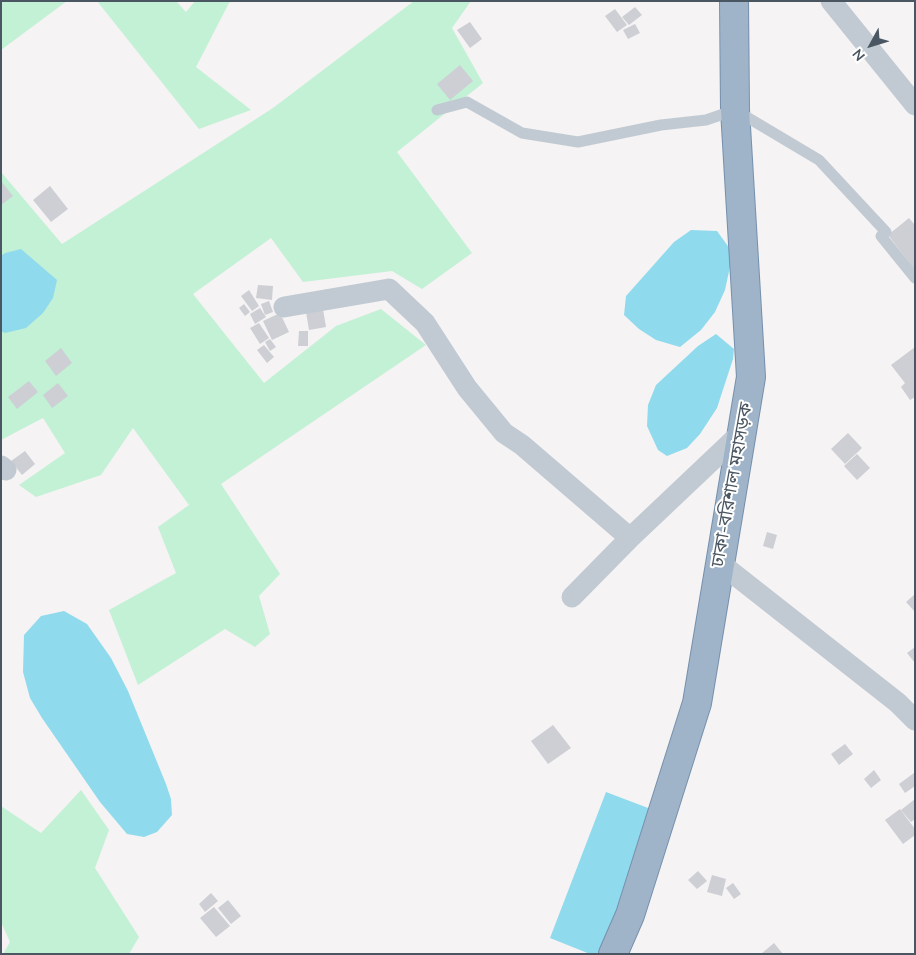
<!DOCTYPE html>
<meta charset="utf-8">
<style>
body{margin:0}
#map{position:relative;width:916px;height:955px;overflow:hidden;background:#f5f3f3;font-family:"Nunito Sans",sans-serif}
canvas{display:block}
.frame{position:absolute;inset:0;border:2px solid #4a5661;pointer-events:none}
.north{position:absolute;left:846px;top:20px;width:50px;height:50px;-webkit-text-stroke:4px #fff;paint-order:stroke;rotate:231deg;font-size:14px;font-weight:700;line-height:20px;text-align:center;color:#4a5661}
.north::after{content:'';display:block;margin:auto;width:18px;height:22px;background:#4a5661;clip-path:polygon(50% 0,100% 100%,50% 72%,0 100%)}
</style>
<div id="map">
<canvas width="916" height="955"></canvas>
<div class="frame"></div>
<div class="north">N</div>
</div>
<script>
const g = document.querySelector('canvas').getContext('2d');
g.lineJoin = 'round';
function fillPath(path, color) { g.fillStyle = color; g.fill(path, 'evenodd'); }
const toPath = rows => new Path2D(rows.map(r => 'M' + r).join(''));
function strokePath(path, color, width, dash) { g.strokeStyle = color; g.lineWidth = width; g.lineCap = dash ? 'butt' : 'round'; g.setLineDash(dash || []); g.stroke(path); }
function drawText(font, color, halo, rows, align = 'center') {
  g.font = font + ' "Nunito Sans","Noto Sans Bengali",sans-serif'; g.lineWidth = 4; g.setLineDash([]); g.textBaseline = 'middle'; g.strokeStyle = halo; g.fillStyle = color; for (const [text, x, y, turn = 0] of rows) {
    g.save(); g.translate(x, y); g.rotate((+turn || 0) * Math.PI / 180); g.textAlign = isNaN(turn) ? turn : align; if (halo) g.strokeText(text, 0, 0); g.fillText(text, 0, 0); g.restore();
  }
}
const green = toPath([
 [1,1,67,1,1,50],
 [97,1,176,1,186,12,195,1,233,1,229,3,196,67,251,110,199,129],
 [414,1,471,1,452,28,483,83,397,152,472,253,422,289,392,271,303,282,271,238,193,294,264,383,336,326,381,309,426,345,221,484,280,574,259,596,270,634,255,647,225,629,138,685,109,610,176,573,158,527,189,505,133,428,101,475,36,497,19,485,65,453,43,418,1,440,1,172,62,244,273,108],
 [81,790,109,830,95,868,139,937,129,954,3,954,10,942,1,922,1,806,41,833]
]);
const water = toPath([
 [691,230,717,231,733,253,725,290,715,312,701,330,680,347,656,340,639,329,624,315,626,296,674,242],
 [21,249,57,280,53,298,43,313,26,328,5,333,1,331,1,256,5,253],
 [716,334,734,349,733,359,717,408,700,434,687,448,667,456,658,450,647,426,648,405,656,385,698,346],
 [64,611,87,624,111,658,128,691,166,784,171,799,172,815,157,832,144,837,127,834,100,802,42,718,30,698,23,672,24,635,41,616],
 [606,792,656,811,602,954,590,954,550,938]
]);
const building = toPath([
 [635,7,642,15,629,25,622,17],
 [615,9,627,25,617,32,605,16],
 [470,22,482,39,470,48,457,30],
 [635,24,640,33,628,39,623,30],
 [460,65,473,81,450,100,437,84],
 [1,181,13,196,1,205],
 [50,186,68,209,51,222,33,200],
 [909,218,915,225,915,270,888,235],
 [258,285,273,286,272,300,256,298],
 [249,290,259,306,252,311,241,296],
 [269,301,273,312,265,315,261,304],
 [244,304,250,312,245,316,239,308],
 [260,308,266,317,255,324,250,314],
 [323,309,326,327,309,330,306,312],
 [280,313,289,332,272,340,263,321],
 [259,323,269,338,260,344,250,328],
 [299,331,308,331,308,346,298,346],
 [270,339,276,347,270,351,265,342],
 [264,345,274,357,267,363,257,350],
 [915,347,915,397,910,400,901,387,905,383,891,365],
 [61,348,72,363,56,376,45,361],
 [29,381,38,392,17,409,8,397],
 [58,383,68,396,52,408,43,395],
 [848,433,862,448,845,464,831,449],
 [25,451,35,464,22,475,11,461],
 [857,454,870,468,857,480,844,466],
 [767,532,777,535,773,549,763,546],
 [915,594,915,612,906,602],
 [915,647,915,663,907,653],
 [553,725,571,748,548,764,531,741],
 [845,744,853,754,839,765,831,754],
 [874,770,881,780,871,788,864,779],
 [914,773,915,786,905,793,899,784],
 [915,799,915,819,911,822,901,810],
 [900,809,915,829,915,835,903,844,885,820],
 [698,871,707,881,697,889,688,880],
 [712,875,726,879,722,896,707,892],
 [733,883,741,894,734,899,726,888],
 [211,893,218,901,205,912,199,904],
 [228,900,241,916,231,924,218,908],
 [214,907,230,926,216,937,200,918],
 [774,943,783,954,761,954]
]);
const service = toPath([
 [437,110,467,102,522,133,578,142,661,125,706,120,735,110,819,160,886,232,881,236,915,278]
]);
const minor = toPath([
 [831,1,915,105],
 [284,307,389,289,425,323,467,388,504,433,522,445,630,538,743,431,743,428],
 [1,466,6,470],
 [720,563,898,703,915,720],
 [572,597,630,538]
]);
const trunk = toPath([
 [613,954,630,915,697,703,751,377,735,110,734,1]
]);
const streetNames = [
 ["ঢাকা-বরিশাল মহাসড়ক",733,485,-80]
];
fillPath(green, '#c3f1d5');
fillPath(water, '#90daee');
fillPath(building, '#cdcfd5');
strokePath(trunk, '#7690ad', 30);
strokePath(service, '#c1cad2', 11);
strokePath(minor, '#c1cad2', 21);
strokePath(trunk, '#9fb4c9', 28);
drawText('18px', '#4a5661', '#fff', streetNames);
</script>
